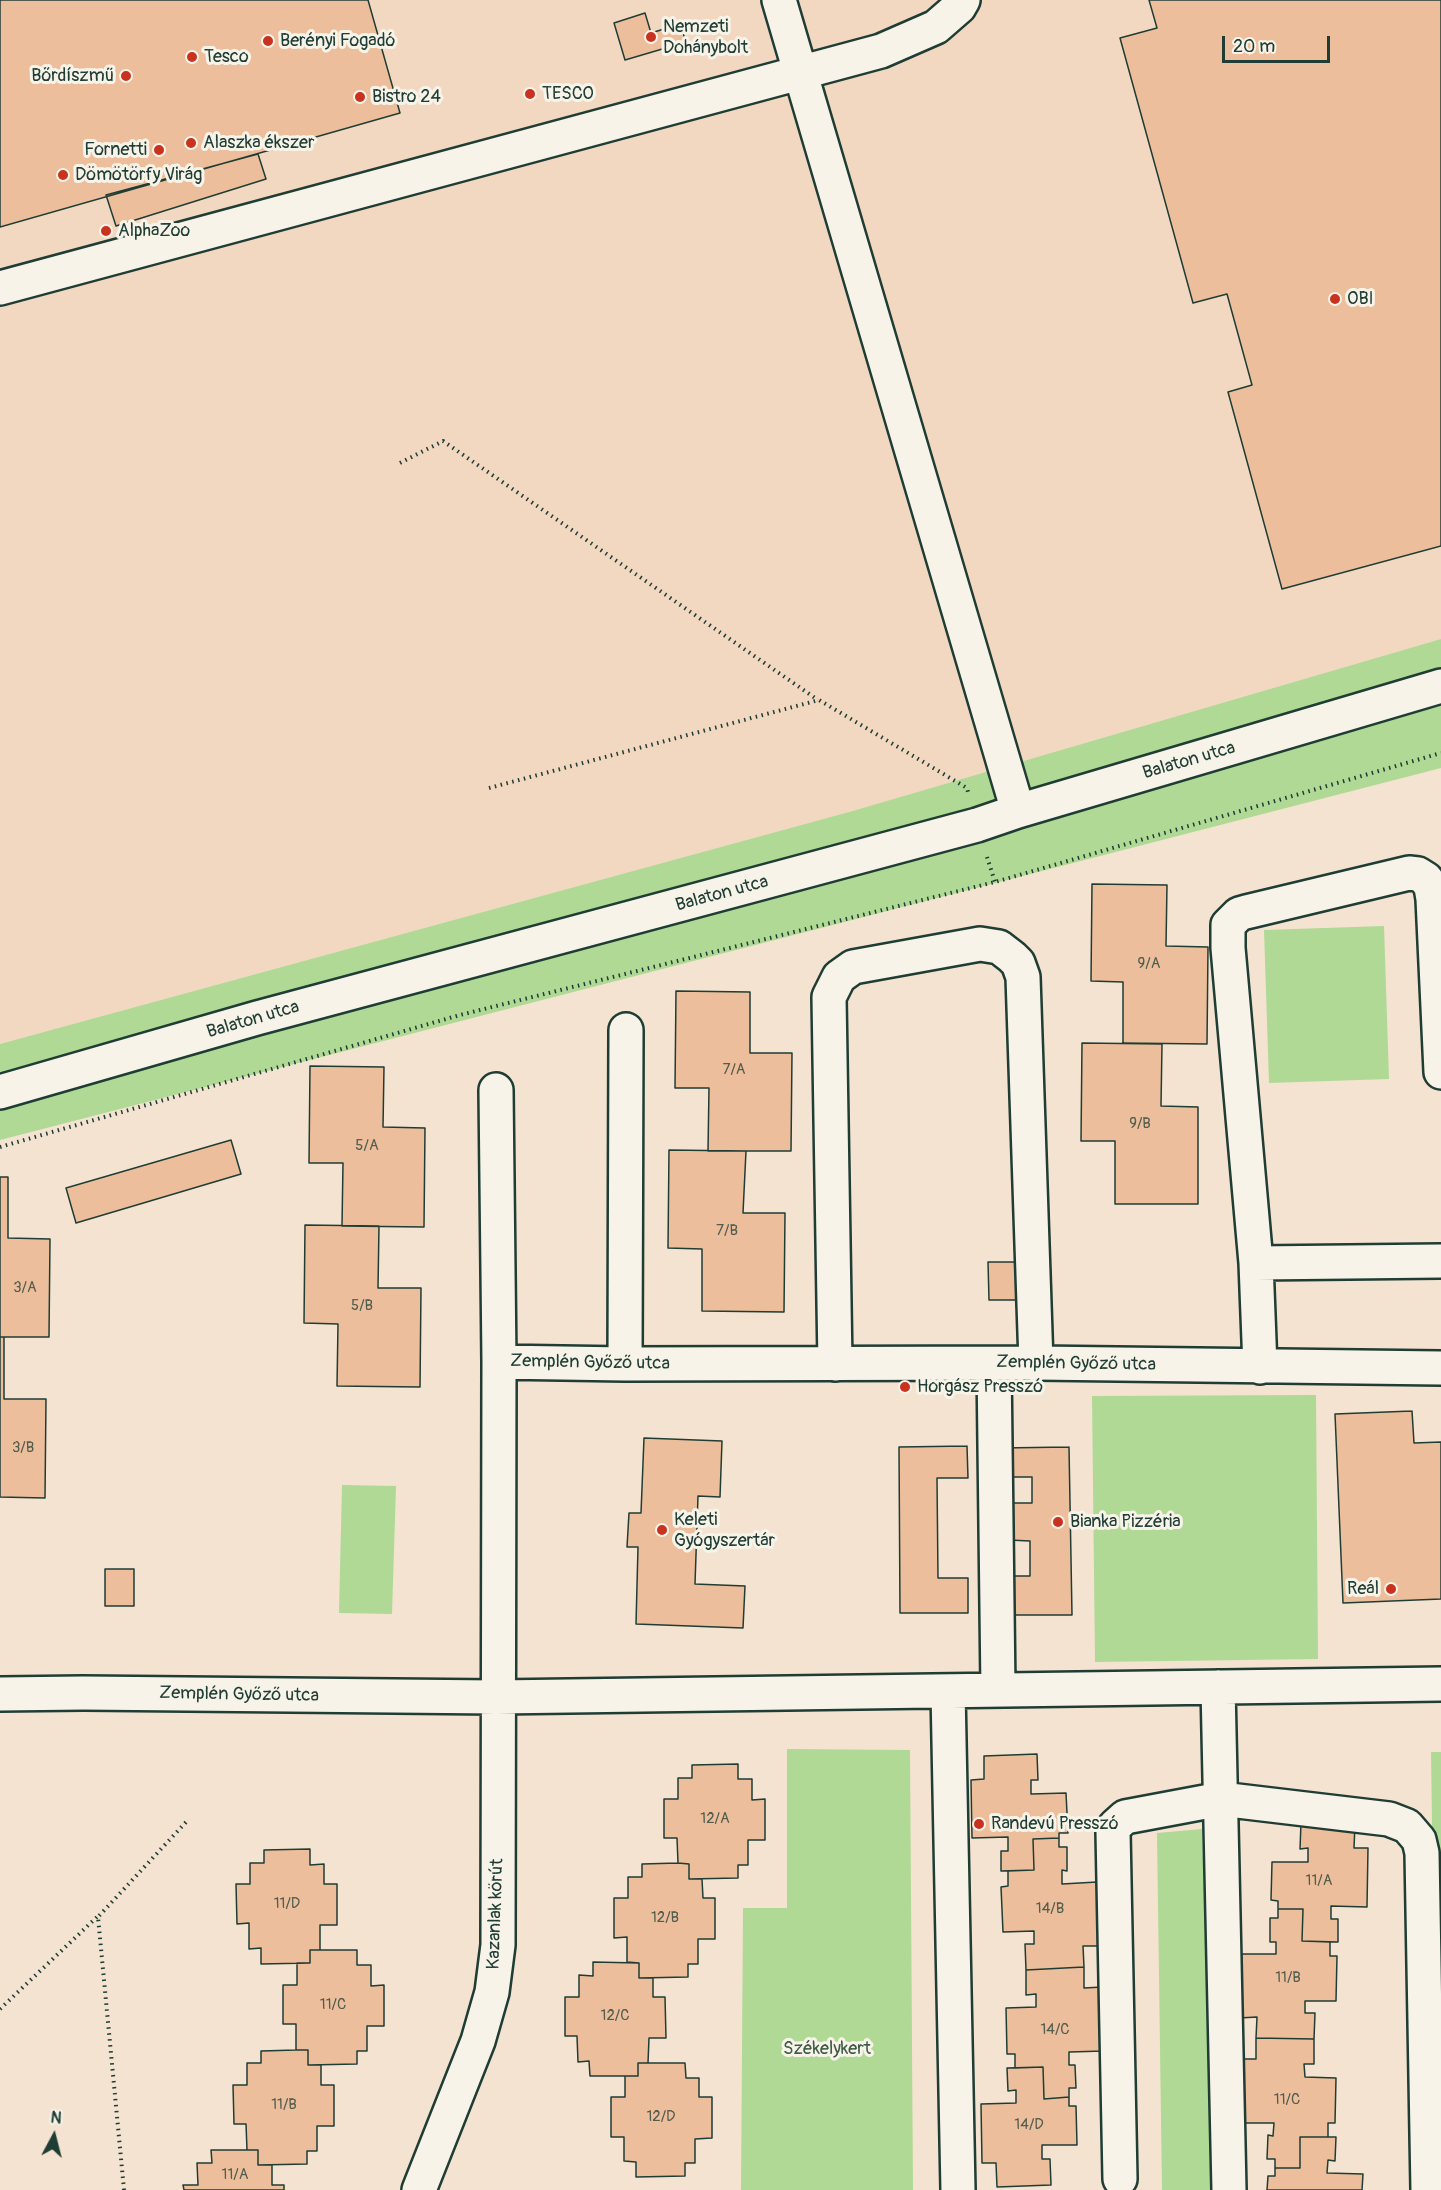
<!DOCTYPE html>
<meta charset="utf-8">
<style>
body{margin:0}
#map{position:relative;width:1441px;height:2190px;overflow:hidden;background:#f4e3d1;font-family:Pangolin,sans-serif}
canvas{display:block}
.north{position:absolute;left:24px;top:2106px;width:60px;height:60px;-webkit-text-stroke:4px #f7f3e8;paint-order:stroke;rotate:7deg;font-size:16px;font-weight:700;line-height:24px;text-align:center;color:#1f3d34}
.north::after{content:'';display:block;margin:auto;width:21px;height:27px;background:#1f3d34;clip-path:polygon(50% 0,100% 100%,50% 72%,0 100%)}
.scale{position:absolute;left:1222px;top:36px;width:108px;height:27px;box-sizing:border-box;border:3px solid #1f3d34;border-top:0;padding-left:8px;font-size:18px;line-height:21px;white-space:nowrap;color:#1f3d34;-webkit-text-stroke:4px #f7f3e8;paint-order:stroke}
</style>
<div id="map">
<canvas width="1441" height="2190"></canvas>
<div class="north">N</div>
<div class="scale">20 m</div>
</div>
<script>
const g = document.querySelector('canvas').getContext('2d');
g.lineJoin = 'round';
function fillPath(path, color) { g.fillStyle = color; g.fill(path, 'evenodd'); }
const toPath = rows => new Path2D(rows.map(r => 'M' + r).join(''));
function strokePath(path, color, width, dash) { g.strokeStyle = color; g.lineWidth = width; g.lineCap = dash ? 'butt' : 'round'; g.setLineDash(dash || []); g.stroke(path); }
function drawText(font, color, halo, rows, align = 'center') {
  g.font = font + ' Pangolin,sans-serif'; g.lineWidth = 6; g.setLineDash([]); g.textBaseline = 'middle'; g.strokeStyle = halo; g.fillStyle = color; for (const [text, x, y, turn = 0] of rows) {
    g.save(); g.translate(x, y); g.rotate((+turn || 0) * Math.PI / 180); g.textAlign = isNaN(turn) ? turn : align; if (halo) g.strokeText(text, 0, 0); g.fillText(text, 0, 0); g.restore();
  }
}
const built = toPath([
 [0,0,1441,0,1441,639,849,812,0,1044]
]);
const green = toPath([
 [1441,639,1441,768,0,1140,0,1044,849,812],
 [1384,926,1389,1079,1269,1083,1264,930],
 [1316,1395,1318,1659,1095,1662,1092,1396],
 [342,1485,396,1486,392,1614,339,1613],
 [787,1749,910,1750,913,2190,741,2190,743,1908,787,1908],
 [1431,1752,1441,1752,1441,2190,1437,2190],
 [1202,1829,1214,2190,1162,2190,1157,1833]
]);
const building = toPath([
 [0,0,368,0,400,113,0,227,0,0],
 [1149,0,1441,0,1441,546,1282,589,1228,392,1252,385,1227,294,1193,303,1120,38,1157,28,1149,0],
 [645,13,651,33,680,24,686,42,625,60,614,23,645,13],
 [258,154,266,179,116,226,106,195,258,154],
 [1092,884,1167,885,1166,946,1208,947,1207,1044,1123,1043,1123,982,1091,981,1092,884],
 [676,991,750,992,750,1053,792,1053,791,1151,708,1151,709,1088,675,1088,676,991],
 [1082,1043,1162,1044,1161,1106,1198,1107,1198,1204,1115,1204,1115,1141,1081,1141,1082,1043],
 [310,1066,384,1067,383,1127,425,1128,424,1227,342,1226,343,1163,309,1163,310,1066],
 [231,1140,241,1174,76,1223,66,1188,231,1140],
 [669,1150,746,1151,743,1213,785,1213,784,1312,702,1311,702,1249,668,1248,669,1150],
 [0,1177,8,1177,8,1238,50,1239,49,1337,0,1337,0,1177],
 [305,1225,379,1226,378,1288,421,1288,420,1387,337,1386,338,1324,304,1323,305,1225],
 [988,1262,1017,1262,1017,1300,989,1300,988,1262],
 [0,1337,4,1337,4,1399,46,1399,45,1498,0,1497,0,1337],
 [1412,1411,1414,1443,1441,1442,1441,1599,1343,1603,1335,1414,1412,1411],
 [644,1438,722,1441,720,1497,698,1496,695,1584,745,1586,743,1628,636,1624,638,1547,627,1547,629,1513,641,1513,644,1438],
 [967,1446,968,1478,937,1478,938,1578,968,1578,968,1613,900,1613,899,1447,967,1446],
 [1069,1447,1072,1615,1000,1615,999,1576,1030,1576,1030,1541,1009,1540,1008,1503,1032,1503,1032,1477,1000,1477,1000,1448,1069,1447],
 [105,1569,134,1569,134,1606,105,1606,105,1569],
 [1037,1754,1038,1780,1031,1780,1031,1794,1066,1793,1068,1833,1059,1833,1059,1838,1033,1839,1034,1870,1001,1871,1001,1851,1008,1851,1008,1837,972,1838,971,1780,984,1779,984,1756,1037,1754],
 [738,1764,738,1779,752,1779,752,1800,765,1799,765,1840,748,1840,748,1865,738,1865,738,1878,689,1879,689,1864,678,1863,677,1838,664,1838,664,1799,678,1799,678,1778,692,1778,692,1765,738,1764],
 [1301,1823,1355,1824,1354,1848,1368,1848,1367,1907,1331,1906,1331,1919,1338,1919,1338,1942,1302,1941,1303,1909,1278,1909,1278,1901,1271,1900,1272,1862,1308,1862,1308,1848,1300,1849,1301,1823],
 [1059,1838,1059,1847,1067,1847,1067,1871,1062,1870,1062,1884,1097,1882,1100,1946,1083,1946,1084,1967,1026,1970,1025,1944,1034,1944,1034,1931,1003,1932,1001,1887,1008,1886,1008,1871,1034,1870,1033,1839,1059,1838],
 [310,1849,310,1865,324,1864,324,1884,337,1884,337,1925,320,1925,320,1950,310,1950,310,1963,261,1964,261,1948,249,1949,249,1923,237,1924,236,1884,250,1884,250,1863,264,1863,264,1850,310,1849],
 [678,1863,689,1864,689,1879,702,1879,703,1898,715,1898,715,1939,698,1939,698,1964,688,1964,688,1977,639,1978,639,1963,627,1962,627,1937,614,1938,614,1898,628,1898,628,1877,642,1877,642,1864,678,1863],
 [1278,1909,1303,1909,1302,1941,1330,1942,1330,1956,1337,1956,1336,2001,1305,2001,1305,2013,1315,2013,1314,2039,1256,2038,1257,2017,1239,2018,1240,1954,1276,1954,1276,1942,1270,1942,1270,1918,1278,1918,1278,1909],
 [310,1950,357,1950,357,1965,371,1965,371,1986,384,1985,384,2026,367,2026,367,2051,357,2051,357,2064,308,2065,308,2050,296,2050,296,2024,283,2024,283,1985,297,1985,297,1963,310,1963,310,1950],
 [593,1962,639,1963,639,1978,653,1978,653,1997,665,1997,666,2038,649,2038,648,2063,638,2063,638,2076,590,2076,589,2061,578,2062,577,2036,565,2036,565,1997,579,1997,579,1975,593,1976,593,1962],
 [1084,1967,1084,1988,1102,1987,1104,2051,1069,2052,1069,2065,1075,2065,1076,2088,1069,2088,1069,2097,1044,2099,1043,2067,1015,2068,1015,2054,1007,2054,1006,2008,1036,2007,1036,1994,1026,1995,1026,1970,1084,1967],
 [1256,2038,1314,2039,1314,2064,1304,2064,1305,2077,1336,2078,1335,2123,1328,2123,1328,2137,1300,2137,1300,2168,1275,2168,1275,2159,1267,2159,1268,2135,1273,2136,1274,2123,1238,2123,1239,2059,1256,2059,1256,2038],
 [296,2050,308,2050,308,2065,321,2065,321,2085,334,2085,334,2126,317,2126,317,2151,307,2151,307,2164,258,2165,258,2150,247,2150,246,2124,234,2124,233,2085,247,2085,247,2063,261,2063,261,2051,296,2050],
 [638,2063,685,2063,686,2078,699,2078,699,2097,712,2097,712,2138,695,2139,695,2163,685,2163,685,2176,636,2177,636,2162,624,2161,624,2137,611,2137,611,2097,625,2097,625,2076,638,2076,638,2063],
 [1043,2067,1044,2099,1069,2097,1069,2106,1076,2106,1077,2145,1042,2145,1042,2159,1050,2159,1051,2185,997,2187,996,2163,982,2163,981,2104,1016,2103,1016,2090,1008,2091,1007,2068,1043,2067],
 [1300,2137,1336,2137,1335,2161,1328,2160,1327,2173,1363,2174,1362,2190,1267,2190,1268,2176,1275,2176,1275,2168,1300,2168,1300,2137],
 [211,2150,258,2150,258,2165,272,2165,272,2185,284,2185,284,2190,184,2190,183,2185,198,2185,197,2163,212,2163,211,2150]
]);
const path = toPath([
 [400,463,443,441,818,700],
 [489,788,819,700,967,788,968,792],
 [987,857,995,882],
 [0,1147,460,1015,995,882,1441,753],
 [0,2009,97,1917],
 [124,2190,98,1917,187,1821]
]);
const minor = toPath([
 [779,0,1018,811],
 [0,288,881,51,936,27,959,7,963,0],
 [496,1090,499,1362],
 [0,1092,257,1018,977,825,1018,811,1441,686],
 [1256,1263,1441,1261],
 [625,1364,626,1030],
 [835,1364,829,997,839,977,853,967,980,944,999,947,1012,957,1018,963,1023,977,1036,1363],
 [994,1364,998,1690],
 [1260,1367,1256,1263,1228,948,1228,925,1239,914,1246,912,1409,873,1418,874,1426,879,1431,887,1433,899,1441,1072],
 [1218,1687,1229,2190],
 [948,1691,958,2190],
 [0,1694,83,1693,497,1697,1441,1684],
 [1120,2179,1113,1832,1115,1826,1125,1817,1221,1799,1389,1819,1407,1826,1419,1840,1422,1853,1428,2190],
 [419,2190,478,2041,492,1992,498,1945,499,1362,625,1364,1036,1363,1441,1368]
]);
const markers = [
 [651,37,6,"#c8321e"],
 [268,41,6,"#c8321e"],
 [192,57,6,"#c8321e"],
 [126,76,6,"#c8321e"],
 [530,94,6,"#c8321e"],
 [360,97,6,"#c8321e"],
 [191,143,6,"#c8321e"],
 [159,150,6,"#c8321e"],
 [63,175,6,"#c8321e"],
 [106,231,6,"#c8321e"],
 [1335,299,6,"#c8321e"],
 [905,1387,6,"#c8321e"],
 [1058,1522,6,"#c8321e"],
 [662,1530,6,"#c8321e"],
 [1391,1589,6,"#c8321e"],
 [979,1824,6,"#c8321e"]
];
const numberNames = [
 ["9/A",1149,964],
 ["7/A",734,1070],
 ["9/B",1140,1124],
 ["5/A",367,1146],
 ["7/B",727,1231],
 ["3/A",25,1288],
 ["5/B",362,1306],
 ["3/B",23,1448],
 ["12/A",715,1819],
 ["11/A",1319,1881],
 ["11/D",287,1904],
 ["14/B",1050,1909],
 ["12/B",665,1918],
 ["11/B",1288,1978],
 ["11/C",333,2005],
 ["12/C",615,2016],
 ["14/C",1055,2030],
 ["11/C",1287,2100],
 ["11/B",284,2105],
 ["12/D",661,2117],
 ["14/D",1029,2125],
 ["11/A",235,2175]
];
const poiNames = [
 ["Nemzeti",663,27],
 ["Dohánybolt",663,48],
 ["Berényi Fogadó",280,41],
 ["Tesco",204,57],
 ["Bőrdíszmű",114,76,"right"],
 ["TESCO",542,94],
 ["Bistro 24",372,97],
 ["Alaszka ékszer",203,143],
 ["Fornetti",147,150,"right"],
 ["Dömötörfy Virág",75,175],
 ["AlphaZoo",118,231],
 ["OBI",1347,299],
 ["Horgász Presszó",917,1387],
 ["Keleti",674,1520],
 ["Gyógyszertár",674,1541],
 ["Bianka Pizzéria",1070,1522],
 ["Reál",1379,1589,"right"],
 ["Randevú Presszó",991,1824]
];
const streetNames = [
 ["Balaton utca",1189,761,-16],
 ["Balaton utca",722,894,-15],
 ["Balaton utca",253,1020,-16],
 ["Zemplén Győző utca",590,1363,1],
 ["Zemplén Győző utca",1076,1364,1],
 ["Zemplén Győző utca",239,1695,1],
 ["Kazanlak körút",496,1914,-88]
];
const parkNames = [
 ["Székelykert",827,2049]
];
fillPath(built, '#f2d8c1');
fillPath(green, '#b0d995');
fillPath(building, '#ecbe9c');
strokePath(building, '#1f3d34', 1.5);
strokePath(minor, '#1f3d34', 38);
strokePath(path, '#1f3d34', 4, [1.5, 4.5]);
strokePath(minor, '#f7f3e8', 33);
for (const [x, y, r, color] of markers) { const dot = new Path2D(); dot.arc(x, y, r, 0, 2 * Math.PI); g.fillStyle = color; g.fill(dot); strokePath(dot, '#f7f3e8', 2); }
drawText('15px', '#525d4e', null, numberNames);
drawText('18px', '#1f3d34', '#f7f3e8', poiNames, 'left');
drawText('18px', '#1f3d34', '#f7f3e8', streetNames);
drawText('18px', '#3c5c47', '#f7f3e8', parkNames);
</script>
